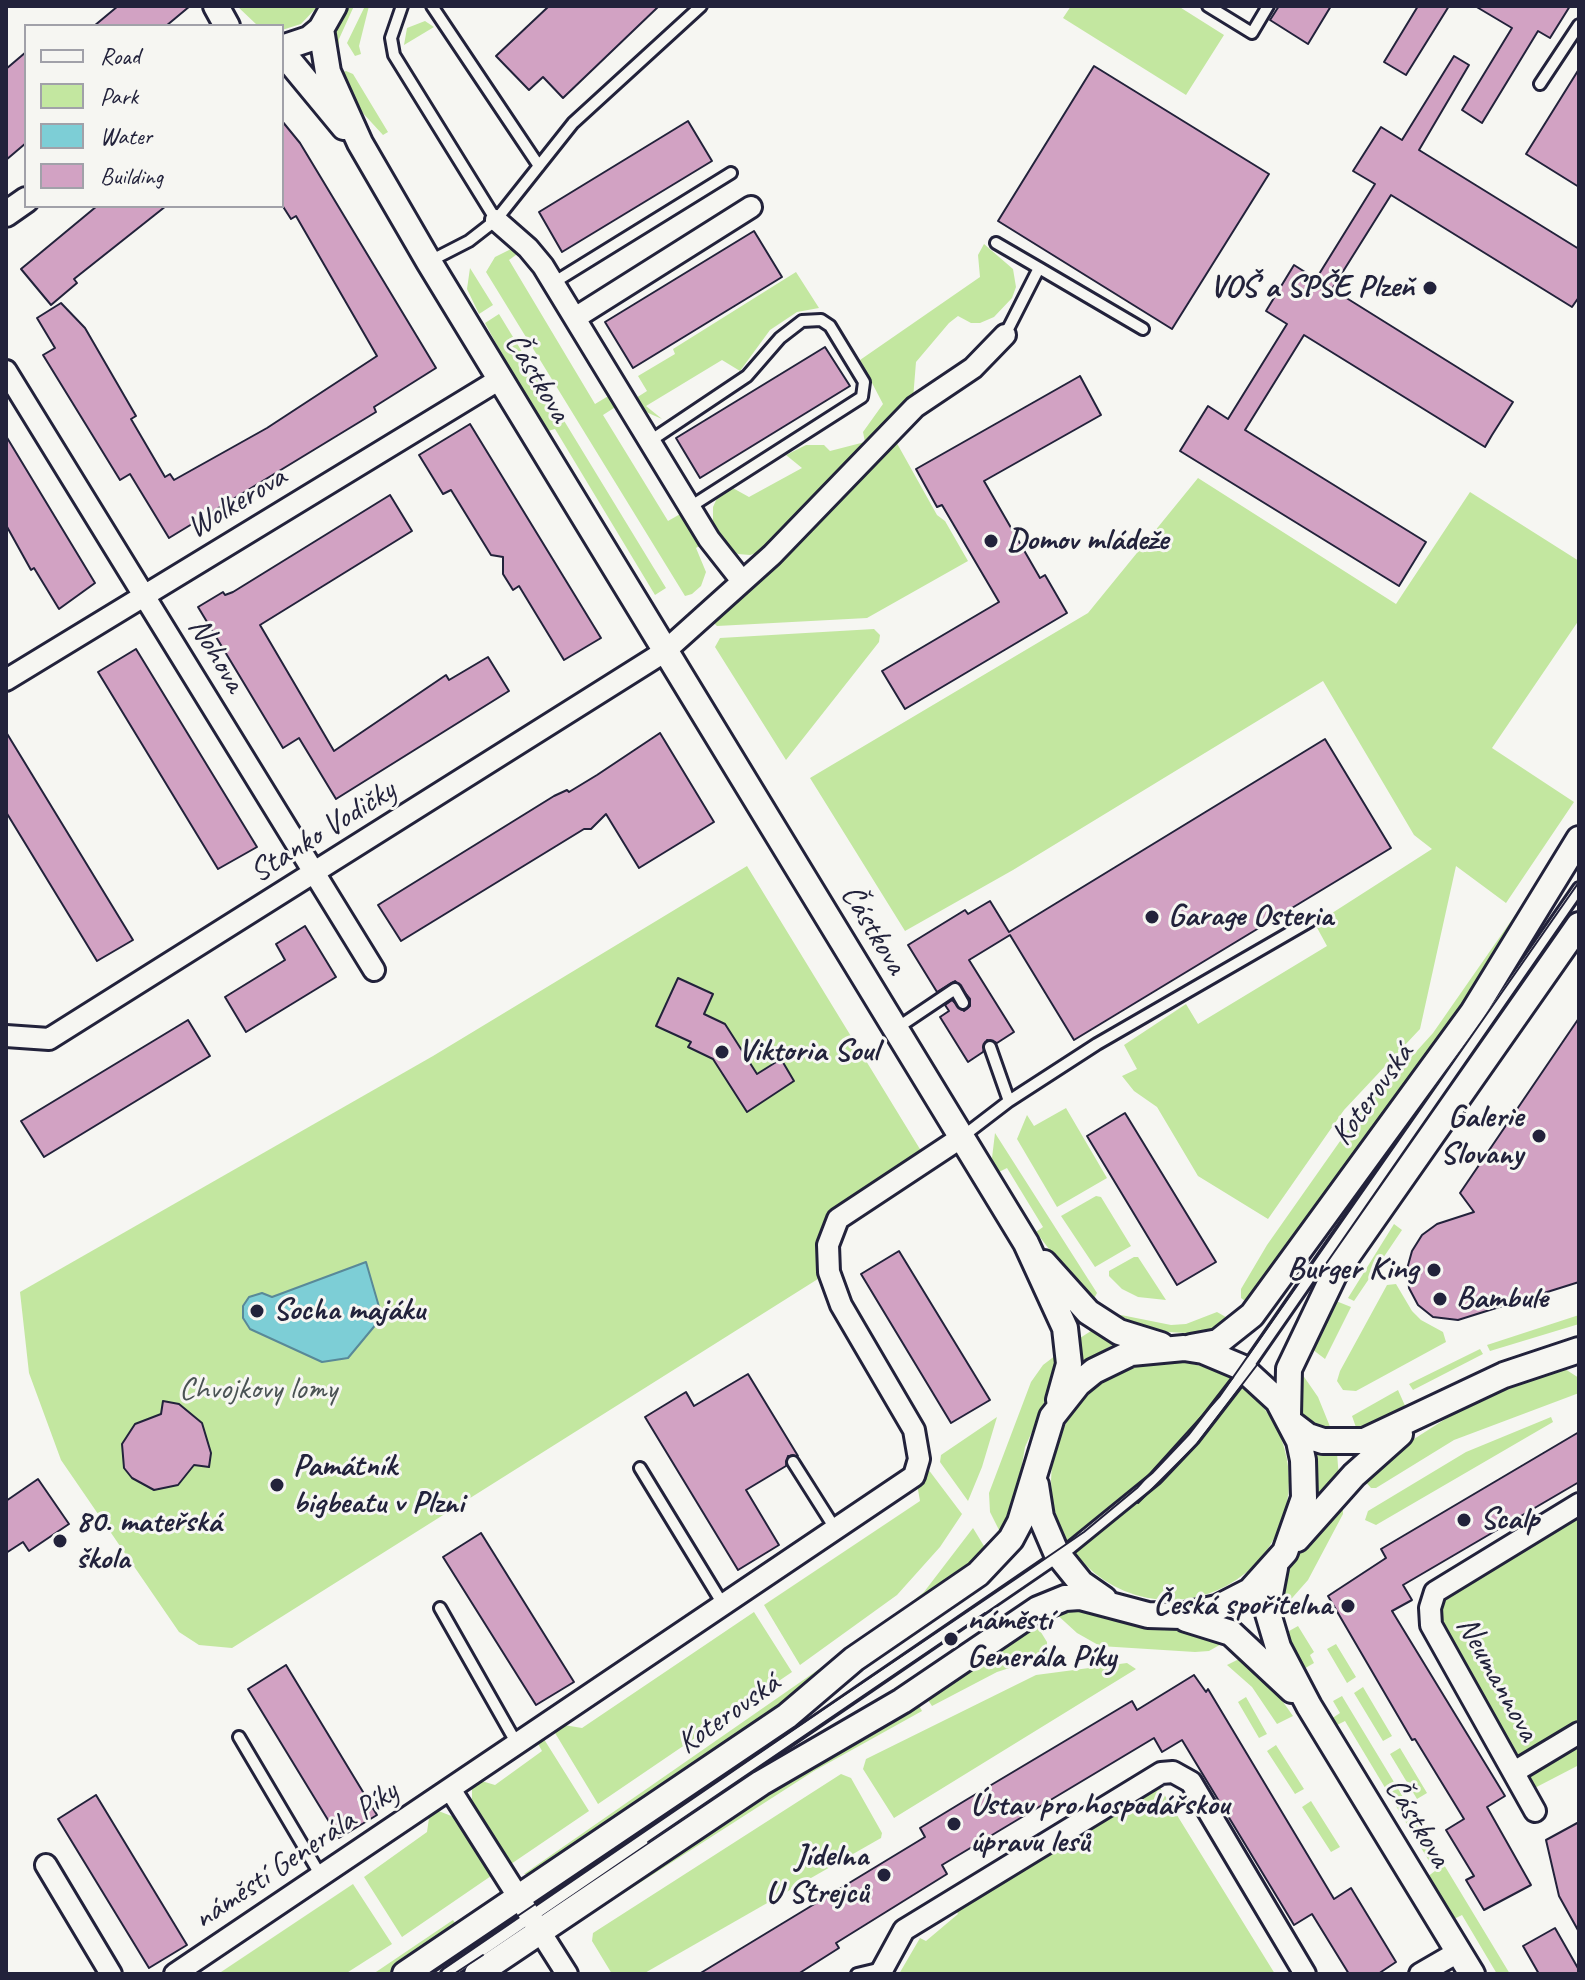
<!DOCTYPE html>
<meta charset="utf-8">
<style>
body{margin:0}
#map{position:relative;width:1585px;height:1980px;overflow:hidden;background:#f6f6f2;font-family:Caveat,sans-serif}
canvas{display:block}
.frame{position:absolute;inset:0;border:8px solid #22223b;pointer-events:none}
.legend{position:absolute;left:24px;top:24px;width:260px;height:184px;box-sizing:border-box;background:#f6f6f2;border:2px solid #a1a1a9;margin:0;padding:10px 14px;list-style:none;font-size:24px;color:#22223b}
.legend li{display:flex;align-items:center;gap:16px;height:40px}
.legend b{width:40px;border:2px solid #a1a1a9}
</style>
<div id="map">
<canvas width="1585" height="1980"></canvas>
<div class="frame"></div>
<ul class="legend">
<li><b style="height:10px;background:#f6f6f2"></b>Road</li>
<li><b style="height:22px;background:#c3e7a0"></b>Park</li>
<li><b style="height:22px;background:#7dced6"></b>Water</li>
<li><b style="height:22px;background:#d2a2c3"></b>Building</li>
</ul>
</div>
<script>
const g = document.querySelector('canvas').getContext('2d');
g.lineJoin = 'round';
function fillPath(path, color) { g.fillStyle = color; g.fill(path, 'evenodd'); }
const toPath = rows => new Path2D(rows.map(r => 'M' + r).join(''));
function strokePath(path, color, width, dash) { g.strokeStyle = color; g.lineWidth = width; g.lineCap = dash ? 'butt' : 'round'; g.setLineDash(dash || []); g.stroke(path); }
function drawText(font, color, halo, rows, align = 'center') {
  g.font = font + ' Caveat,sans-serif'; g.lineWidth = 6; g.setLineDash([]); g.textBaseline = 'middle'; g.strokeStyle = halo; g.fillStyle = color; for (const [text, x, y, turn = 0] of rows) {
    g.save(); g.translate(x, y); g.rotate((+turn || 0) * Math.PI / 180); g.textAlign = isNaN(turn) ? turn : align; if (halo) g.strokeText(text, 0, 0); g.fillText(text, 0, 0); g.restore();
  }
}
const green = toPath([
 [237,6,318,6,301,24,282,30,282,26,257,25],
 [348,6,354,6,339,39,338,59,333,39],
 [365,6,369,6,359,46,361,54,355,56,347,43],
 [1071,6,1178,6,1224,35,1186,95,1063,18],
 [425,21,434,27,404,45,407,28],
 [346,71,353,74,388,132,383,135,360,110,338,74],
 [984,244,1013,269,1016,287,1012,298,994,317,980,323,971,323,958,316,949,323,916,362,913,399,766,550,750,555,738,554,727,547,713,523,713,507,718,496,731,487,749,497,802,468,786,455,806,445,824,445,830,451,865,442,863,432,883,404,860,360,980,277,978,255],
 [515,247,520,252,509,260,595,404,610,395,617,406,603,415,668,521,682,513,702,544,696,548,706,572,701,586,692,594,685,596,486,272,495,257],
 [470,268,493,305,479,314,467,289],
 [796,272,819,308,797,312,770,330,740,371,722,360,646,406,662,419,646,412,636,398,647,391,638,376,675,354,673,349],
 [499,314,666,588,655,595,555,429,544,432,485,323],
 [894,438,937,515,945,521,968,561,867,618,717,626,714,623],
 [1198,478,1396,604,1470,492,1579,561,1579,620,1492,748,1574,802,1506,903,1456,866,1420,1029,1344,1110,1268,1219,1198,1176,1157,1107,1134,1091,1122,1076,1137,1069,1124,1045,1186,1004,1198,1024,1327,946,1315,924,1432,849,1414,835,1323,681,1013,870,905,931,810,778,1088,613],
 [874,629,880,635,879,642,786,760,715,647,720,638],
 [747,866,926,1159,838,1219,829,1272,232,1648,199,1645,179,1632,61,1460,29,1373,20,1292,433,1056],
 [1536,885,1541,888,1517,929,1386,1118,1248,1303,1241,1298,1241,1289,1267,1245,1357,1117,1433,1033],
 [1066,1108,1107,1178,1057,1207,1017,1139,1027,1115,1034,1126],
 [995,1133,1097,1293,1091,1304,1036,1232,1043,1227,1007,1168,999,1172,995,1165,992,1158],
 [1096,1196,1101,1197,1131,1246,1095,1267,1061,1216],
 [1394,1224,1402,1230,1354,1301,1348,1298],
 [1134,1257,1138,1257,1166,1300,1138,1297,1122,1289,1109,1276,1109,1271],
 [1396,1284,1412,1311,1421,1320,1443,1332,1446,1342,1356,1391,1343,1390,1337,1381,1340,1371,1387,1285],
 [1331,1299,1351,1307,1325,1359,1308,1346],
 [1217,1312,1231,1320,1205,1334,1150,1331,1111,1319,1121,1315,1171,1325,1186,1324],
 [1579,1315,1579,1324,1490,1351,1487,1345],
 [1094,1329,1118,1342,1082,1362,1077,1340],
 [1480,1349,1483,1354,1413,1390,1409,1384],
 [1060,1352,1053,1386,1025,1447,1014,1511,1001,1534,990,1512,989,1493,1031,1382,1043,1365],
 '1051 1481a119 119 0 1 1 238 0a119 119 0 1 1-238 0Z',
 [1565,1369,1579,1378,1579,1393,1454,1440,1376,1488,1371,1488,1364,1480,1414,1439,1450,1416,1497,1393],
 [1300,1371,1318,1397,1333,1434,1317,1428,1304,1417,1300,1410],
 [1398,1390,1406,1408,1358,1433,1352,1416],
 [997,1417,982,1467,968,1501,940,1462,941,1455],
 [1551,1417,1553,1422,1376,1525,1365,1520,1368,1511,1466,1452],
 [1315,1449,1337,1453,1339,1479,1319,1499],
 [928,1469,962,1514,940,1547,897,1595,800,1665,764,1605,920,1501,917,1484],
 [1343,1499,1343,1514,1308,1580,1278,1614,1281,1582,1311,1535],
 [1579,1504,1579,1765,1525,1793,1431,1625,1435,1592],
 [973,1528,987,1551,973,1566,882,1626,924,1592],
 [1081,1607,1117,1621,1196,1633,1223,1643,1209,1651,1195,1652,1100,1646,1077,1633,1054,1612],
 [754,1612,792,1672,598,1804,552,1728,558,1724,582,1728],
 [1034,1621,1047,1642,1047,1656,997,1672,932,1706,924,1694],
 [1298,1626,1314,1652,1310,1655,1314,1663,1302,1670,1282,1635],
 [871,1633,778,1714,531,1874,524,1874],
 [1336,1644,1356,1677,1347,1683,1327,1649],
 [1243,1657,1276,1692,1293,1716,1277,1724,1252,1687,1227,1665],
 [1127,1663,1136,1669,894,1818,863,1769,866,1759,1036,1675],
 [1363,1687,1392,1736,1383,1741,1354,1693],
 [1342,1696,1510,1974,1497,1974,1462,1915,1452,1920,1427,1877,1435,1871,1345,1721,1335,1726,1331,1719,1340,1713,1333,1701],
 [1246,1697,1267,1734,1259,1738,1238,1702],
 [916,1700,922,1711,814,1771,571,1927,573,1920,620,1885],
 [542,1736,589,1811,511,1864,472,1802,472,1786,475,1779,495,1785,542,1751,536,1740],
 [1276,1745,1304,1789,1295,1794,1267,1751],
 [1400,1748,1427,1793,1417,1799,1390,1754],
 [841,1774,851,1778,882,1833,881,1838,643,1974,612,1974,592,1941,593,1933],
 [1159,1786,1275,1974,899,1974,920,1938,926,1941,958,1914,954,1906],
 [1311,1801,1340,1847,1331,1852,1302,1807],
 [436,1810,454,1817,491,1876,402,1937,364,1877,427,1832,430,1811],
 [353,1884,392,1944,345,1974,218,1974],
 [453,1920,459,1929,392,1974,373,1974]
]);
const water = toPath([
 [366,1262,382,1317,348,1358,322,1362,250,1329,243,1318,243,1306,249,1297,262,1293,272,1297,366,1262]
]);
const building = toPath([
 [118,6,190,6,166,26,94,26,118,6],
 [549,6,659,6,563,98,543,77,529,90,496,56,549,6],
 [1279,6,1331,6,1308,44,1270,20,1279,6],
 [1418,6,1449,6,1406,75,1384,62,1418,6],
 [1475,6,1570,6,1550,38,1538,31,1482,123,1462,110,1512,28,1475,6],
 [26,52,26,143,6,160,6,69,26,52],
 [1454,56,1469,65,1419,150,1579,249,1579,297,1572,307,1391,195,1332,289,1513,402,1492,435,1485,447,1304,335,1245,430,1426,542,1399,586,1180,451,1208,406,1228,419,1287,324,1266,311,1294,265,1316,279,1375,184,1353,171,1381,127,1402,140,1454,56],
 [1094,66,1269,174,1172,329,998,221,1094,66],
 [1579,69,1579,187,1526,154,1579,69],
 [282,121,300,143,436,368,374,407,376,412,169,538,130,474,120,480,43,355,55,348,37,318,61,303,85,328,136,416,131,419,165,477,170,474,174,480,267,428,377,356,296,216,291,219,282,205,282,121],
 [688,121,712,161,562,252,539,212,688,121],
 [97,206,166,206,74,279,77,283,51,305,21,269,97,206],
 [754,231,782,277,633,368,605,322,754,231],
 [825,347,850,386,700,478,676,438,825,347],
 [1080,376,1101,415,984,481,1040,578,1045,575,1067,613,905,709,882,671,999,602,942,505,937,507,916,469,1080,376],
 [470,424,601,638,564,660,519,586,513,590,503,574,503,557,491,555,451,490,443,494,419,455,470,424],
 [6,436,95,583,59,609,34,568,31,570,6,525,6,436],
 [390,495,412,531,260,625,334,751,446,675,449,680,488,657,509,691,336,799,299,738,283,748,198,607,223,592,225,595,233,592,390,495],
 [136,649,257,847,218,869,98,672,136,649],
 [6,732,133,940,97,961,6,812,6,732],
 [660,733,714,822,639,868,606,814,591,829,584,829,401,941,378,905,554,796,567,790,569,792,597,775,660,733],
 [1325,739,1391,848,1074,1040,1010,935,969,960,1014,1032,997,1043,987,1040,983,1052,968,1062,940,1017,949,1011,945,1005,952,1000,964,1011,970,1006,970,999,955,981,937,992,908,945,965,910,968,914,990,901,1009,932,1325,739],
 [305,926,336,977,246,1032,225,997,285,960,276,944,305,926],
 [678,978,713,994,704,1014,725,1024,757,1074,781,1059,794,1081,747,1112,713,1059,688,1047,691,1042,656,1026,678,978],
 [1579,1018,1579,1282,1458,1320,1433,1317,1418,1305,1409,1288,1407,1269,1412,1251,1422,1235,1437,1224,1474,1212,1460,1193,1579,1018],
 [188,1020,210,1056,44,1157,21,1121,188,1020],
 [1125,1113,1216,1262,1177,1285,1087,1136,1125,1113],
 [899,1251,990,1400,951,1423,861,1274,899,1251],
 [748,1374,798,1456,788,1456,786,1466,746,1490,779,1545,738,1570,645,1417,686,1392,694,1406,748,1374],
 [163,1401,179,1404,202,1423,211,1453,209,1467,194,1465,178,1485,154,1490,132,1478,124,1468,122,1444,135,1424,161,1414,163,1401],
 [1579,1432,1579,1482,1403,1585,1412,1600,1392,1611,1505,1796,1487,1807,1531,1885,1484,1910,1466,1880,1474,1876,1446,1830,1464,1819,1415,1739,1412,1740,1328,1596,1386,1558,1381,1549,1579,1432],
 [38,1479,69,1524,29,1551,23,1542,6,1553,6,1501,38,1479],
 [481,1533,574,1682,536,1705,443,1557,481,1533],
 [286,1665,377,1815,339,1838,248,1689,286,1665],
 [1194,1675,1206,1692,1208,1689,1334,1899,1351,1888,1396,1962,1378,1974,1349,1974,1312,1914,1294,1925,1182,1740,1162,1752,1154,1738,942,1865,947,1874,836,1943,839,1948,798,1974,699,1974,925,1837,920,1828,966,1800,1132,1701,1137,1710,1194,1675],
 [96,1795,187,1945,149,1968,58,1819,96,1795],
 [1579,1822,1579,1932,1559,1896,1546,1840,1579,1822],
 [1555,1928,1579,1970,1579,1974,1539,1974,1523,1946,1555,1928]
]);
const service = toPath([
 [402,6,391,38,394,55,496,220],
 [432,6,539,166],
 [1208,6,1252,33,1268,6],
 [1540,84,1579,25],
 [996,243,1039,268],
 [430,261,469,241,496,220,573,123,701,6],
 [553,283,731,173],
 [1005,335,1039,268,1143,329],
 [650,441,747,376,780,338,802,321,821,320,830,326,864,382,862,397,690,507],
 [897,1028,955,989,963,1003],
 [990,1047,1009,1101],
 [962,1137,1009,1101,1097,1044,1310,921],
 [793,1462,836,1530],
 [640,1468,724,1606],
 [440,1608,517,1744],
 [239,1737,321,1876],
 [447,1974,1070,1548,1156,1478,1193,1439,1237,1382,1579,888],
 [857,1974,882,1968]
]);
const minor = toPath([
 [496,220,528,248,543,266,709,539,742,581],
 [575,318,751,207],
 [6,371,374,970],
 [6,680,500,379],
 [6,1036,49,1039,664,652,772,555,915,407,973,368,1005,335],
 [1514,1772,1579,1733],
 [450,1789,567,1974],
 [1535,1811,1431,1625,1430,1608,1435,1592,1579,1504],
 [46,1865,111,1974],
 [175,1974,914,1476,919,1459,914,1430,841,1305,829,1272,828,1245,838,1219,962,1137],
 [880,1974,904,1930,1161,1773,1173,1772,1191,1782,1305,1974],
 [1420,1974,1458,1952]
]);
const tertiary = toPath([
 [216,6,227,26],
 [321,29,328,72,360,143,429,262,1026,1243,1065,1328,1069,1364,1059,1400],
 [282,48,309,39,321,29,334,6],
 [282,52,344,127],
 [6,214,26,200],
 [1044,1263,1088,1312,1119,1332,1161,1345],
 [1191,1347,1218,1342,1252,1315,1473,1012,1579,839],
 [1288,1416,1289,1369,1334,1275,1579,925],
 [1291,1423,1308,1436,1323,1441,1364,1441,1504,1375,1579,1350],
 [1036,1485,1041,1517,1056,1552,1081,1583,1104,1599],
 [1297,1539,1354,1475,1400,1434],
 [1275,1568,1267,1610,1278,1647,1309,1706,1472,1974],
 [1186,1619,1231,1633,1292,1690],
 [405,1974,787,1716,854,1659,978,1574,1011,1539,1020,1522,1052,1417,1078,1384,1094,1371,1131,1353,1184,1348,1203,1351,1241,1367,1278,1401,1299,1441,1303,1460,1304,1498,1285,1552,1250,1591,1217,1608,1181,1616,1148,1615,1080,1597,1065,1598,1038,1609,902,1701,761,1783,477,1974]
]);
const tram = toPath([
 [1138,1503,1196,1445,1260,1361],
 [648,1842,985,1613],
 [432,1974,1017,1578,1084,1532,1137,1488,1220,1396,1579,882],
 [454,1974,483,1955]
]);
const markers = [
 [1430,288,8,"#22223b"],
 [991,541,8,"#22223b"],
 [1152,917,8,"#22223b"],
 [722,1052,8,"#22223b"],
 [1539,1136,8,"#22223b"],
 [1434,1270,8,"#22223b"],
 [1440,1299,8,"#22223b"],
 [257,1311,8,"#22223b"],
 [277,1485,8,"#22223b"],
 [1464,1520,8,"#22223b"],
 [60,1541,8,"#22223b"],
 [1348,1606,8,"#22223b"],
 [951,1639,8,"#22223b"],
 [954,1824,8,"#22223b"],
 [884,1875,8,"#22223b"]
];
const poiNames = [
 ["VOŠ a SPŠE Plzeň",1414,288,"right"],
 ["Domov mládeže",1007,541],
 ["Garage Osteria",1168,917],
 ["Viktoria Soul",738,1052],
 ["Galerie",1523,1118,"right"],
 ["Slovany",1523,1155,"right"],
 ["Burger King",1418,1270,"right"],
 ["Bambule",1456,1299],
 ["Socha majáku",273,1311],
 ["Památník",293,1467],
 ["bigbeatu v Plzni",293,1504],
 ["Scalp",1480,1520],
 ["80. mateřská",76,1523],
 ["škola",76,1560],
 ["Česká spořitelna",1332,1606,"right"],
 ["náměstí",967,1621],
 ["Generála Píky",967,1658],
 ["Ústav pro hospodářskou",970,1806],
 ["úpravu lesů",970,1843],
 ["Jídelna",868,1857,"right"],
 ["U Strejců",868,1894,"right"]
];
const streetNames = [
 ["Částkova",537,378,59],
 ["Wolkerova",237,503,-31],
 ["Nohova",216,655,59],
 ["Stanko Vodičky",323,832,-32],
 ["Částkova",873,930,59],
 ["Koterovská",1373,1095,-54],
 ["Neumannova",1497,1679,61],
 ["Koterovská",729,1714,-35],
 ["Částkova",1417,1823,59],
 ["náměstí Generála Píky",296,1856,-34]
];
const parkNames = [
 ["Chvojkovy lomy",258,1390]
];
fillPath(green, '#c3e7a0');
fillPath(water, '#7dced6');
strokePath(water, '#598998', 2);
fillPath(building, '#d2a2c3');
strokePath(building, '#22223b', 2);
strokePath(service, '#22223b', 16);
strokePath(minor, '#22223b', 26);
strokePath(tertiary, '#22223b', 30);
strokePath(service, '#f6f6f2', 10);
strokePath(minor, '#f6f6f2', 20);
strokePath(tertiary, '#f6f6f2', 24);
strokePath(tram, '#22223b', 2);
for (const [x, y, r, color] of markers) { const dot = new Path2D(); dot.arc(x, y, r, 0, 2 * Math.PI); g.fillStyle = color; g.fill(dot); strokePath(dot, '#f6f6f2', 3); }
drawText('bold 32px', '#22223b', '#f6f6f2', poiNames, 'left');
drawText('32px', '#22223b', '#f6f6f2', streetNames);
drawText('32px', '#4a5354', '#f6f6f2', parkNames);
</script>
